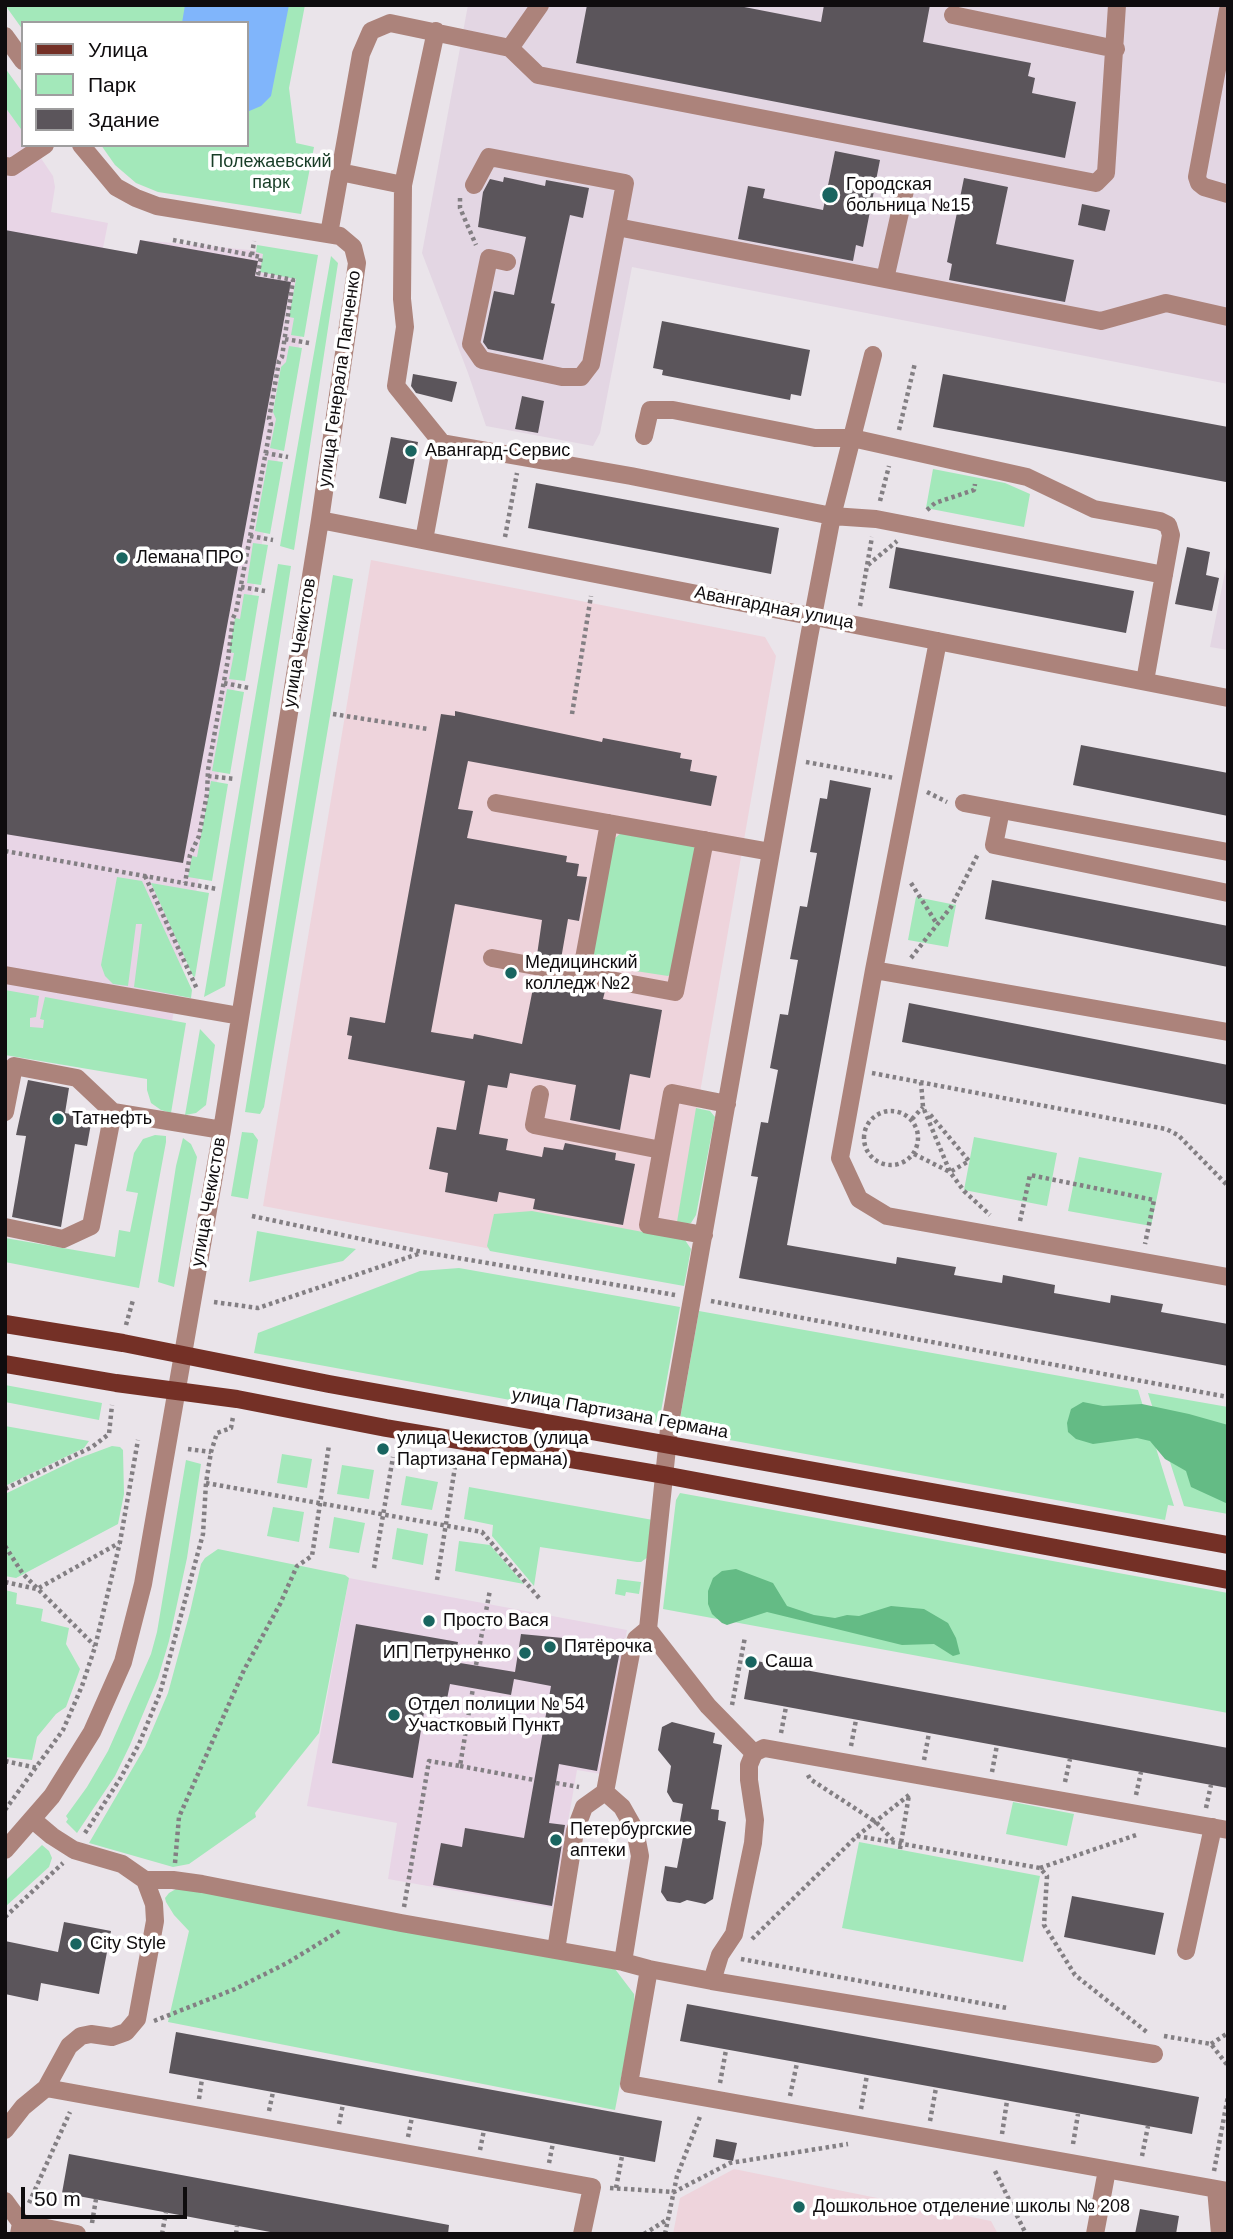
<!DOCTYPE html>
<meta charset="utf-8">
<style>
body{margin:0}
#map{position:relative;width:1233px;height:2239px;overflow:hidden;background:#eae4ea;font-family:Helvetica,sans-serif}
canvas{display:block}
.frame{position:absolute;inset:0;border:7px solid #0f0c0e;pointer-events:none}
.legend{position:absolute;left:21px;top:21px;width:228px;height:126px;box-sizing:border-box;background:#fff;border:2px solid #9f9e9f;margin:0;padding:9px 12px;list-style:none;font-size:21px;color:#0f0c0e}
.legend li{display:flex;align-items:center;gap:14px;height:35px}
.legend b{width:35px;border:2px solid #9f9e9f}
.scale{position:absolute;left:21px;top:2187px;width:166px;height:32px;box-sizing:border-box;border:4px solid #0f0c0e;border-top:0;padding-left:9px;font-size:21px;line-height:24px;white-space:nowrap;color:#0f0c0e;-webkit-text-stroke:5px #fff;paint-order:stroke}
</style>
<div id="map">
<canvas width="1233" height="2239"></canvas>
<div class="frame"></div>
<ul class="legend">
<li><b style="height:9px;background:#743026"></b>Улица</li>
<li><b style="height:19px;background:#a3e8ba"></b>Парк</li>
<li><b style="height:19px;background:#5b555b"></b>Здание</li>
</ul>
<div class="scale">50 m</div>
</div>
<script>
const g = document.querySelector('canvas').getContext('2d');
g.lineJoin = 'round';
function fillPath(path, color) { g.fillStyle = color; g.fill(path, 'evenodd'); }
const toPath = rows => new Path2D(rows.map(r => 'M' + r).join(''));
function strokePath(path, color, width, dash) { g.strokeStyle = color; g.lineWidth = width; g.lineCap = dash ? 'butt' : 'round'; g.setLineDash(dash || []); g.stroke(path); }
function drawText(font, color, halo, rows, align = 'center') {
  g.font = font + ' Helvetica,sans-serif'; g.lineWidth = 7; g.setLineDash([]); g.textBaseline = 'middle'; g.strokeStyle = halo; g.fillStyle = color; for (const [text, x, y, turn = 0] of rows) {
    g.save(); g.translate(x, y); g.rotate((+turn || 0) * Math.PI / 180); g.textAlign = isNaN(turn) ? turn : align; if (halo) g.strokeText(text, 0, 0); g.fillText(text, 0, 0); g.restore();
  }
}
const commercial = toPath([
 [5,107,23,132,23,145,32,145,53,176,55,187,51,212,108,223,103,248,137,254,140,240,316,256,166,1053,5,1025],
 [349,1578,627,1630,601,1774,577,1770,553,1908,388,1879,397,1823,307,1806]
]);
const built = toPath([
 [468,5,1228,5,1228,384,632,267,600,433,593,446,486,426,468,373,422,253],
 [1228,557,1228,650,1210,647]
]);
const education = toPath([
 [371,560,765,637,776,656,667,1282,263,1206],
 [734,2169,991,2221,998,2234,673,2234,680,2198]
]);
const green = toPath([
 [5,5,305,5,289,88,296,143,314,147,301,214,158,192,136,183,115,165,101,145,247,145,247,23,23,23,23,30],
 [5,68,23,93,23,132,5,107],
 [257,245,318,255,304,337,291,335,294,318,289,317,296,279,260,272,263,254,256,252],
 [331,256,338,263,294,550,280,546],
 [289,346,302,348,284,451,270,448,276,419,273,412,281,367,286,362],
 [268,460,283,462,270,534,255,531],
 [933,469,1005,483,1030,494,1024,527,926,508],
 [253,543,268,545,261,585,247,583],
 [278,564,291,566,225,986,204,997],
 [333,575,353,579,330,716,264,1107,260,1114,245,1112],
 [244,594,259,596,245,681,229,679,234,653,229,652,235,618,240,619],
 [227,689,244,692,230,774,212,771],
 [211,781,228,784,212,881,188,877,192,856,197,857],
 [622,832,693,846,696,850,672,973,668,976,603,966,598,963,592,955,614,839],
 [117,877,142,881,192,990,191,998,134,987,142,924,136,924,128,986,113,984,105,976,101,965],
 [151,883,209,893,195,977,193,976],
 [916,897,956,905,948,947,908,940],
 [5,990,39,996,36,1017,30,1018,30,1027,43,1028,44,1020,40,1019,45,997,186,1023,171,1113,161,1110,151,1103,147,1090,147,1079,5,1055],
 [200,1029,215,1045,206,1105,196,1113,185,1115],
 [696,1108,710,1111,715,1117,696,1215,691,1223,687,1224,677,1222],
 [242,1132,253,1133,258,1140,248,1199,231,1196],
 [155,1135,166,1136,166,1142,139,1288,5,1262,5,1238,115,1257,119,1230,130,1232,138,1193,126,1191,134,1153,143,1139],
 [974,1137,1057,1153,1047,1206,964,1190],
 [183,1138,191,1144,197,1157,174,1287,158,1282,176,1166],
 [1079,1157,1162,1173,1151,1226,1068,1211],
 [532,1211,685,1240,691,1249,684,1286,490,1251,487,1246,494,1214],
 [257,1231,356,1249,343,1261,249,1282],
 [459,1268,680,1307,660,1417,658,1423,652,1426,254,1353,258,1333,420,1271],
 [699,1311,1138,1390,1174,1506,1168,1505,1165,1520,686,1432,680,1424,680,1419],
 [5,1385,102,1403,99,1420,5,1402],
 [1148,1393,1228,1407,1228,1514,1184,1506],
 [5,1426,89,1441,84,1448,5,1486],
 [112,1446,120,1447,123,1450,124,1494,118,1524,16,1578,5,1576,5,1494,77,1459],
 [282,1454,312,1459,307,1488,277,1483],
 [186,1460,201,1464,187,1558,169,1641,158,1678,130,1745,115,1776,77,1833,66,1822,68,1819,66,1816,87,1787,108,1751,151,1654,157,1632],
 [342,1465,374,1470,369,1499,337,1494],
 [406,1476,438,1482,432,1510,401,1505],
 [469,1487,653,1520,648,1557,641,1562,637,1562,540,1547,534,1586,492,1536,493,1525,464,1519],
 [680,1493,1228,1593,1228,1713,663,1609,676,1500],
 [273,1507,304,1512,299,1542,267,1536],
 [334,1517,365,1523,359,1553,329,1548],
 [397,1528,428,1534,423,1565,392,1559],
 [459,1541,490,1545,524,1584,455,1571],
 [218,1549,345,1575,349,1578,319,1733,255,1813,256,1817,189,1864,173,1867,89,1843,145,1747,168,1693,190,1612,201,1564,205,1558],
 [617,1579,641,1582,639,1594,626,1592,625,1596,615,1594],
 [5,1590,17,1593,16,1604,43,1609,41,1621,69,1628,66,1644,80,1669,66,1707,56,1714,37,1737,32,1760,5,1757],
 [1013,1802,1074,1814,1067,1846,1006,1834],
 [859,1842,1040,1876,1023,1962,842,1928],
 [42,1845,49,1851,52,1858,49,1867,5,1907,5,1881],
 [176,1889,202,1892,615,1969,634,1994,635,2006,615,2110,168,2022,189,1931,174,1915,166,1902,165,1898,169,1893]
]);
const forest = toPath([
 [1083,1402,1103,1406,1142,1404,1189,1414,1228,1425,1228,1504,1191,1487,1186,1471,1165,1459,1150,1441,1137,1438,1093,1444,1076,1439,1068,1432,1067,1423,1071,1409],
 [736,1569,773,1583,787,1606,814,1615,835,1618,847,1615,859,1616,891,1606,924,1609,948,1623,956,1638,960,1654,953,1656,934,1644,902,1645,767,1612,727,1625,722,1623,712,1614,708,1604,708,1591,713,1578,722,1571]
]);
const water = toPath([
 [185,5,289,5,271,96,261,106,247,112,247,23,182,23]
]);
const building = toPath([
 [587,5,734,5,821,22,824,5,930,5,923,42,1031,63,1028,76,1035,78,1032,93,1076,102,1065,158,576,63],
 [835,151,880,160,863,247,856,245,853,261,738,239,748,186,765,189,763,198,823,210],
 [504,177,545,186,546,180,589,188,583,218,570,215,551,303,555,304,543,360,488,349,483,342,494,291,514,295,526,237,478,227,483,192,490,179,503,182],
 [964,178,1008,187,996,244,1074,260,1065,302,949,280,952,264,947,262],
 [1082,204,1110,210,1105,231,1078,225],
 [5,230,137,254,140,240,258,261,255,276,291,282,183,863,5,834],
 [662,321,810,350,801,396,791,394,790,400,662,375,663,370,653,368],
 [413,374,457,382,452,402,416,393,411,386],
 [943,374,1228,427,1226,482,933,427],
 [522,396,544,401,538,433,515,429],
 [391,437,418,442,406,504,379,498],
 [536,483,779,528,771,574,528,528],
 [896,547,1134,591,1126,633,889,588],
 [1187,547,1210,552,1206,575,1219,578,1212,611,1175,604],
 [455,711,602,742,603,738,681,753,680,758,692,760,690,771,717,776,711,806,468,761,458,809,473,811,467,838,567,856,566,862,579,864,577,876,587,877,579,921,568,919,561,959,537,955,542,920,455,904,431,1032,473,1039,474,1034,522,1044,535,978,605,991,603,999,662,1010,650,1078,630,1074,620,1130,570,1120,576,1085,510,1073,507,1088,488,1085,479,1134,508,1139,506,1150,542,1157,544,1147,563,1150,565,1143,616,1153,615,1160,635,1164,623,1225,533,1209,535,1199,499,1192,497,1202,445,1192,448,1173,429,1169,437,1127,456,1130,465,1081,348,1059,352,1036,347,1035,350,1017,385,1023,441,714,455,716],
 [1081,745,1228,773,1228,816,1073,785],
 [830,780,871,788,787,1245,896,1264,897,1257,956,1267,954,1275,1002,1283,1003,1275,1055,1285,1054,1293,1110,1303,1111,1295,1163,1304,1161,1312,1228,1324,1228,1366,739,1278,758,1177,751,1176,761,1122,768,1123,778,1070,770,1068,780,1014,788,1015,798,960,790,959,800,906,807,907,817,853,810,852,820,798,827,799],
 [992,880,1228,926,1228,967,985,919],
 [909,1003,1228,1065,1228,1105,902,1042],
 [28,1080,69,1088,65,1113,92,1118,87,1146,75,1144,61,1227,12,1217,26,1136,16,1135],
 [356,1624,458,1642,454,1662,515,1672,521,1634,563,1638,562,1641,620,1651,597,1771,559,1764,549,1823,565,1825,552,1906,433,1885,441,1843,462,1847,465,1828,524,1838,551,1686,514,1679,511,1695,450,1684,446,1704,426,1700,413,1778,332,1763],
 [751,1660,1228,1748,1228,1788,744,1699],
 [672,1722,715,1733,713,1743,722,1745,711,1809,719,1810,718,1820,726,1822,713,1899,705,1904,687,1900,680,1903,667,1901,661,1892,665,1866,677,1868,684,1832,678,1832,683,1804,673,1802,667,1792,671,1766,658,1750,662,1727],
 [1072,1896,1164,1913,1155,1955,1064,1937],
 [64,1922,111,1931,99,1994,41,1983,38,2001,5,1994,5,1941,58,1952],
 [687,2004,1199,2097,1192,2134,680,2041],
 [176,2032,662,2121,655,2162,169,2073],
 [716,2139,737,2143,733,2161,713,2157],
 [69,2154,449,2225,448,2234,281,2234,62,2193],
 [1140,2209,1179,2216,1176,2234,1135,2234]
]);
const path = toPath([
 [460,198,460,208,476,245],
 [173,240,261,257,258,273,293,280,282,357,279,361,269,419,271,424,236,612,233,618,228,659,208,770,207,794,199,836,190,855,185,883],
 [252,255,254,241],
 [285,339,309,343],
 [899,430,915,363],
 [265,453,288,457],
 [880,501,889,466],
 [927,510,935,503,974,490,975,484],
 [250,536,273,540],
 [505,537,517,473],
 [868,565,897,541],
 [241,587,265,591],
 [860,606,872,537],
 [224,683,249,688],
 [333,714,428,729],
 [572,714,591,596],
 [806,762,894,778],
 [208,776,235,779],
 [927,792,947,802],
 [5,851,217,889],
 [145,876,197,989],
 [911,883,937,924],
 [911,958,951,907,978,854],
 [872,1073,1166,1129,1178,1135,1228,1186],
 [921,1082,923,1107,950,1172,964,1191,990,1215],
 '864 1138a27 27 0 1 1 54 0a27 27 0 1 1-54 0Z',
 [912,1119,923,1107],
 [914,1154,950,1172,969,1161,928,1112],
 [252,1216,423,1252,675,1295],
 [1020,1221,1030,1175,1154,1200,1145,1244],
 [711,1301,1228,1397],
 [214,1302,258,1308,421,1253],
 [126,1325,133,1300],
 [188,1449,211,1452],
 [206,1483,482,1532,540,1599],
 [5,1489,92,1447,109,1434,112,1405],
 [5,1546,23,1574,95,1646],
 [374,1568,393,1457],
 [437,1580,455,1467],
 [5,1582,37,1589,119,1543],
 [476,1665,490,1590],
 [732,1705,745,1637],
 [781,1733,786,1707],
 [851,1746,856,1720],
 [924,1760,929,1733],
 [5,1761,37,1768],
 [460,1766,534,1780],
 [992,1772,997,1745],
 [808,1775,810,1779,876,1822,895,1842],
 [1065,1782,1070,1759],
 [556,1783,579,1787],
 [1136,1795,1141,1772],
 [1206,1808,1211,1785],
 [5,1810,63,1730,82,1686,95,1647,120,1542,138,1440],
 [85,1833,120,1779,139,1744,160,1693,203,1534,206,1483,211,1452,217,1433,231,1428,233,1417],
 [857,1836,1040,1868,1047,1876,1044,1925,1075,1975,1148,2033],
 [900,1849,909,1795],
 [175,1863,179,1817,244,1670,280,1604,297,1566,312,1556,329,1445],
 [1040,1868,1139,1834],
 [404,1907,429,1761,460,1766,473,1688],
 [5,1917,63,1863],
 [752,1939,857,1836,909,1795],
 [741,1959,1007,2008],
 [154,2021,235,1989,287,1963,341,1930],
 [1164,2036,1211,2044,1228,2066],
 [1211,2044,1228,2033],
 [720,2083,726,2050],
 [790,2096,797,2063],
 [199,2099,202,2079],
 [861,2109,867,2075],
 [269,2111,273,2092],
 [930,2121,936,2088],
 [339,2124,343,2104],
 [1002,2134,1007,2101],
 [408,2137,412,2117],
 [1073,2144,1078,2114],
 [480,2150,484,2130],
 [1142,2156,1148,2126],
 [549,2163,553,2143],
 [995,2171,1026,2234],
 [1214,2171,1228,2096],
 [610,2188,674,2192,730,2163,848,2144],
 [616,2188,622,2156],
 [29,2203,70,2112],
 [92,2223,96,2199],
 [162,2234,166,2212],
 [236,2234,237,2226],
 [644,2234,668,2219],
 [665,2234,677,2176,701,2114]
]);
const minor = toPath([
 [1228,10,1197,177,1199,183,1204,187,1228,194],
 [953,15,1116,49],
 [436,31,403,185,402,299,405,327,396,386,442,443],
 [5,36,23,61],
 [510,48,540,5],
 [5,166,12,167,45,145],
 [340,172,403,185],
 [474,185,489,157,625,183,591,364,581,377,562,377,482,360,471,344,489,258,507,262],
 [617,227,1101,321,1166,303,1228,317],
 [329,234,361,54,371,31,390,23,510,48,538,75,1096,183,1106,173,1117,5],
 [885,279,906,186],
 [644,436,650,410,673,410,815,438,852,438,1027,477,1094,509,1160,521,1168,525,1171,535,1145,681],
 [320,520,1228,698],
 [424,540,442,443,631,476,832,516,876,519,1164,575],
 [938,641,874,970,840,1158,859,1199,887,1216,1228,1277],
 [496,803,771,852],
 [964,803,1228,852],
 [1001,810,994,845,1228,893],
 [492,958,675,992,705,840],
 [874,970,1228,1032],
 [5,975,240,1016],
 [581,975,609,823],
 [540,1094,534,1125,661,1150],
 [5,1112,14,1066,77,1078,113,1112,222,1130],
 [5,1227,63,1239,91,1226,113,1112],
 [704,1235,648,1225,672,1093,727,1104],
 [648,1629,708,1706,754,1753],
 [605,1792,622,1807,635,1830,640,1856,623,1962],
 [5,1850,52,1796,92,1732,123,1662,143,1584,222,1130,320,520,357,263,353,247,340,236,157,206,136,198,116,187,81,145],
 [145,1880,173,1880,202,1884,401,1923,623,1962,649,1969,712,1981,720,1955,734,1934,753,1843,755,1820,749,1780,749,1765,754,1753,764,1748,1228,1830],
 [556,1950,575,1831,584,1807,605,1792,631,1653,636,1639,648,1629,669,1429,809,637,832,516,873,355],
 [1186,1951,1213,1827],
 [649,1969,629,2084,1228,2191],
 [712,1981,1154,2054],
 [46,2088,592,2187,582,2234],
 [5,2130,23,2107,46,2088,69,2046,81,2036,91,2034,112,2037,126,2032,137,2019,155,1921,154,1904,145,1880,122,1864,74,1850,52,1836,33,1820],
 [1216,2189,1220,2234],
 [5,2201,21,2223,19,2234],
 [21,2223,77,2234],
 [1095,2234,1107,2170]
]);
const major = toPath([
 [5,1324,123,1343,329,1384,1228,1545],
 [5,1364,116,1383,237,1399,386,1428,664,1475,1228,1580]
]);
const markers = [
 [830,195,9,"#196560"],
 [411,451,7,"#196560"],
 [122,558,7,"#196560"],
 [511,973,7,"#196560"],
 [58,1119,7,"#196560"],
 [383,1449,7,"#196560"],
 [429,1621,7,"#196560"],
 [550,1647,7,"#196560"],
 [525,1653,7,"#196560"],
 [751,1662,7,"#196560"],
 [394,1715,7,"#196560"],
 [556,1840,7,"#196560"],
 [76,1944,7,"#196560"],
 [799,2207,7,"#196560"]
];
const parkNames = [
 ["Полежаевский",271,162],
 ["парк",271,183]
];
const poiNames = [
 ["Городская",846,185],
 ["больница №15",846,206],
 ["Авангард-Сервис",425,451],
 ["Лемана ПРО",136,558],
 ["Медицинский",525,963],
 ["колледж №2",525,984],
 ["Татнефть",72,1119],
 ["улица Чекистов (улица",397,1439],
 ["Партизана Германа)",397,1460],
 ["Просто Вася",443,1621],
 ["Пятёрочка",564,1647],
 ["ИП Петруненко",511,1653,"right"],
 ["Саша",765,1662],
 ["Отдел полиции № 54",408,1705],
 ["Участковый Пункт",408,1726],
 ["Петербургские",570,1830],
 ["аптеки",570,1851],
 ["City Style",90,1944],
 ["Дошкольное отделение школы № 208",813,2207]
];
const streetNames = [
 ["улица Генерала Папченко",340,379,-82],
 ["Авангардная улица",774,608,11],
 ["улица Чекистов",300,643,-81],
 ["улица Чекистов",209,1202,-80],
 ["улица Партизана Германа",620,1414,10]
];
fillPath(commercial, '#e8d5e6');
fillPath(built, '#e3d6e3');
fillPath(education, '#eed4dc');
fillPath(green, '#a3e8ba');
fillPath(forest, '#64bb85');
fillPath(water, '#80b5fb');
fillPath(building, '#5b555b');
strokePath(path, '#837f83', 4.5, [3.5, 3.5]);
strokePath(minor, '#ac837b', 18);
strokePath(major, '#743026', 18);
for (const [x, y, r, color] of markers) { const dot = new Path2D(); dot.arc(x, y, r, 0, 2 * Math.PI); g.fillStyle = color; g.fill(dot); strokePath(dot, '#fff', 2.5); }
drawText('18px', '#183d27', '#fff', parkNames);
drawText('18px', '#0f0c0e', '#fff', poiNames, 'left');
drawText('18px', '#0f0c0e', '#fff', streetNames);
</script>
